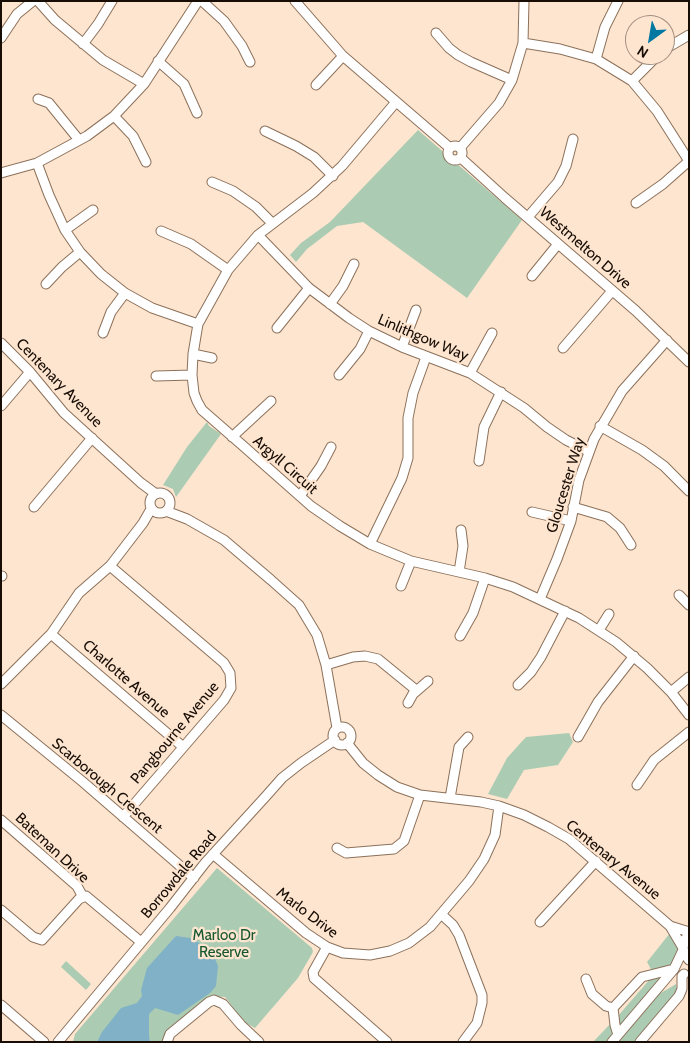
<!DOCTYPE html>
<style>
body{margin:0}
#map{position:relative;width:690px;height:1043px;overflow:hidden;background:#fee5d0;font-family:Cabin,sans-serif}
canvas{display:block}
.frame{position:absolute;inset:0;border:2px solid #170d05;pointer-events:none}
.north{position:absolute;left:625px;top:15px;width:50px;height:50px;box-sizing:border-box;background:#fee5d0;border:1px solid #a28f7f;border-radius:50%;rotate:212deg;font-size:14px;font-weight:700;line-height:20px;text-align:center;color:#170d05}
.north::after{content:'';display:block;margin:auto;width:18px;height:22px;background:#0178a1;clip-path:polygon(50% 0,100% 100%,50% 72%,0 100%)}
</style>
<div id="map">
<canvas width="690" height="1043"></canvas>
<div class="frame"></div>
<div class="north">N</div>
</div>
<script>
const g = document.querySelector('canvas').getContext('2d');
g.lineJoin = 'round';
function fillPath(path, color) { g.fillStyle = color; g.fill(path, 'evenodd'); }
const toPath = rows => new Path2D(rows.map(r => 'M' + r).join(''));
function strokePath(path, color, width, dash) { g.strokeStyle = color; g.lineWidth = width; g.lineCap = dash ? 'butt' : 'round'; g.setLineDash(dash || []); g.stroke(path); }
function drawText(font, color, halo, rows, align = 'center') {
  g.font = font + ' Cabin,sans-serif'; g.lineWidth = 4.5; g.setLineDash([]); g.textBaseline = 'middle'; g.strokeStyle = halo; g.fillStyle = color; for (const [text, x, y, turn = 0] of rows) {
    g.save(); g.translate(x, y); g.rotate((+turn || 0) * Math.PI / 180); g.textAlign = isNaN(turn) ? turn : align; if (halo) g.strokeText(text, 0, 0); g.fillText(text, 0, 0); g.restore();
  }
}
const green = toPath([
 [418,130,522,220,467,298,363,222,337,226,307,249,296,262,290,255,301,243,330,222],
 [207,422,209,426,221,434,176,497,173,489,163,485,187,447],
 [569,733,573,742,558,765,524,770,507,799,488,794,507,758,526,737],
 [217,868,312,948,313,952,298,978,255,1028,244,1022,225,997,211,996,166,1032,164,1042,73,1042,75,1034],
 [670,933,677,944,679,952,677,962,619,1028,617,1017,650,979,652,971,647,962],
 [66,961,91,984,86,990,61,967],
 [676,984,677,992,637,1042,619,1042,659,994],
 [612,1022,612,1036,608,1042,593,1042]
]);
const water = toPath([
 [176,936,190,938,198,942,215,959,218,966,216,986,210,993,178,1015,155,1008,149,1014,149,1035,150,1042,97,1042,102,1032,121,1008,137,1003,142,996,141,990,147,968]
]);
const minor = toPath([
 [38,1,55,20,103,60,144,84],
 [202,1,224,21,242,46,250,62],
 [295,1,343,56,450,148],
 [436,33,449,48,458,55,471,62,512,80],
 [1,38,17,14,33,1],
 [523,43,560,49,596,59,632,81,657,111,689,161],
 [83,44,98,24,112,1],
 [665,49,689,35],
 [596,59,605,27,618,1],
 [158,61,184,84,197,113],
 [632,81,658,55],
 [316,85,343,56],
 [38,99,49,103,79,140],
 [396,102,342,166,313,193,258,235,228,270,198,324,193,354,192,375,194,393,197,401,202,410,241,444,311,506,340,526,370,544,411,561,485,578,513,587,579,618,616,642,647,668,671,692,689,715],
 [114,116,133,136,146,162],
 [265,131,296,146,314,157,333,176],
 '448 153a7 7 0 1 1 14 0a7 7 0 1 1-14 0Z',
 [460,148,499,103,512,80,523,43,524,1],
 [461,158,505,198,636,311,689,362],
 [37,163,49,195,65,230,80,252,101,274,125,293,152,308,198,324],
 [1,173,37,163,87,136,114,116,144,84,198,1],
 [212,182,233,191,256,207,272,223],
 [636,203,663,184,689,161],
 [528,217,558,182,566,166,573,139],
 [65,230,93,210],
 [161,231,191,244,228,270],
 [258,235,309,288,349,318,369,331,402,347,470,373,524,408,547,427,566,440,588,451],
 [532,276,558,244],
 [46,284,62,267,80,252],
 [330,304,343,286,354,264],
 [277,328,309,288],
 [103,333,111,312,125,293],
 [1,343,30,372,64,413,141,483,156,494],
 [402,347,416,310],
 [563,348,612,291],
 [193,354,212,358],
 [470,373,492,333],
 [339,375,360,349,369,331],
 [156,376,192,375],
 [1,406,30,372],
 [600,426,642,450,664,466,689,491],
 [232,437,271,401],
 [479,461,484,427,501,392],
 '150 503a10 10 0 1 1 20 0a10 10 0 1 1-20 0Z',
 [300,496,321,466,331,447],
 [34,507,92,438],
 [573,507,607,517,620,528,631,545],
 [166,511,187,519,224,540,271,580,299,605,317,635,326,665,337,728],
 [532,512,571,521],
 [370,544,402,478,408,458,408,418,413,393,426,357],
 [110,566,224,663,230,673,231,688,224,700,123,817],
 [459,572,463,546,461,530],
 [1,576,2,576],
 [401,586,411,561],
 [679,595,689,605],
 [540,599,557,559,571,521,579,480,594,439,622,391,667,340],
 [599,630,609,614],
 [51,634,182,746],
 [460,636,473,613,485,578],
 [326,665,353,657,365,656,378,659,416,690],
 [1,684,51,634,79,593,110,566,143,523,151,509],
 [518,685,531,672,541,657,565,611],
 [671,692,689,677],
 [408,703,413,694,428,681],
 [1,715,83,782,194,878],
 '333 736a9 9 0 1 1 18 0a9 9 0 1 1-18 0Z',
 [578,737,598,702,634,656],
 [347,743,363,763,378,775,397,787,420,795,481,802,499,806,524,815,548,827,569,839,670,926,683,948],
 [637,785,654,760,689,732],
 [450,798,459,747,468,737],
 [1,820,77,886,83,897],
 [337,848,346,853,394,849,404,841,420,795],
 [213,854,306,933,327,947,343,953,370,955,390,951,409,943,430,927,469,881,484,859,495,835,499,806],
 [1,910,33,937,42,940,79,899,86,896,141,942],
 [441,914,453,925,459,935,482,995,482,1003,477,1023,463,1042],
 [540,922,596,861],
 [670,926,689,932],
 [689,936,685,939,683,948,685,955,689,960],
 [327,947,313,972,314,978,387,1042],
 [586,979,592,994,606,1006,613,1008],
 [1,1005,44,1042],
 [618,1035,615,1025,613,1008,642,977,674,969],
 [58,1042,170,908,205,863,267,795,282,778,301,763,335,740],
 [167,1042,170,1034,209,1002,214,1000,223,1004,241,1025,259,1042],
 [612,1042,674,969,683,950],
 [640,1042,679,996,682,989,682,976,684,974]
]);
const streetNames = [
 ["Westmelton Drive",585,248,41],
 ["Linlithgow Way",423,338,23],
 ["Centenary Avenue",59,383,46],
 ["Argyll Circuit",285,465,41],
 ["Gloucester Way",566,485,-73],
 ["Charlotte Avenue",126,679,41],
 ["Pangbourne Avenue",175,733,-50],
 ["Scarborough Crescent",107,786,40],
 ["Bateman Drive",52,848,43],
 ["Centenary Avenue",613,860,39],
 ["Borrowdale Road",179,875,-50],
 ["Marlo Drive",307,913,37]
];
const parkNames = [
 ["Marloo Dr",224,936],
 ["Reserve",224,953]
];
fillPath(green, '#abccb3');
fillPath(water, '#80b1c6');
strokePath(minor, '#8c715a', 11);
strokePath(minor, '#fff', 9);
drawText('15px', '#170d05', '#fee5d0', streetNames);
drawText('15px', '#16562f', '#fee5d0', parkNames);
</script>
